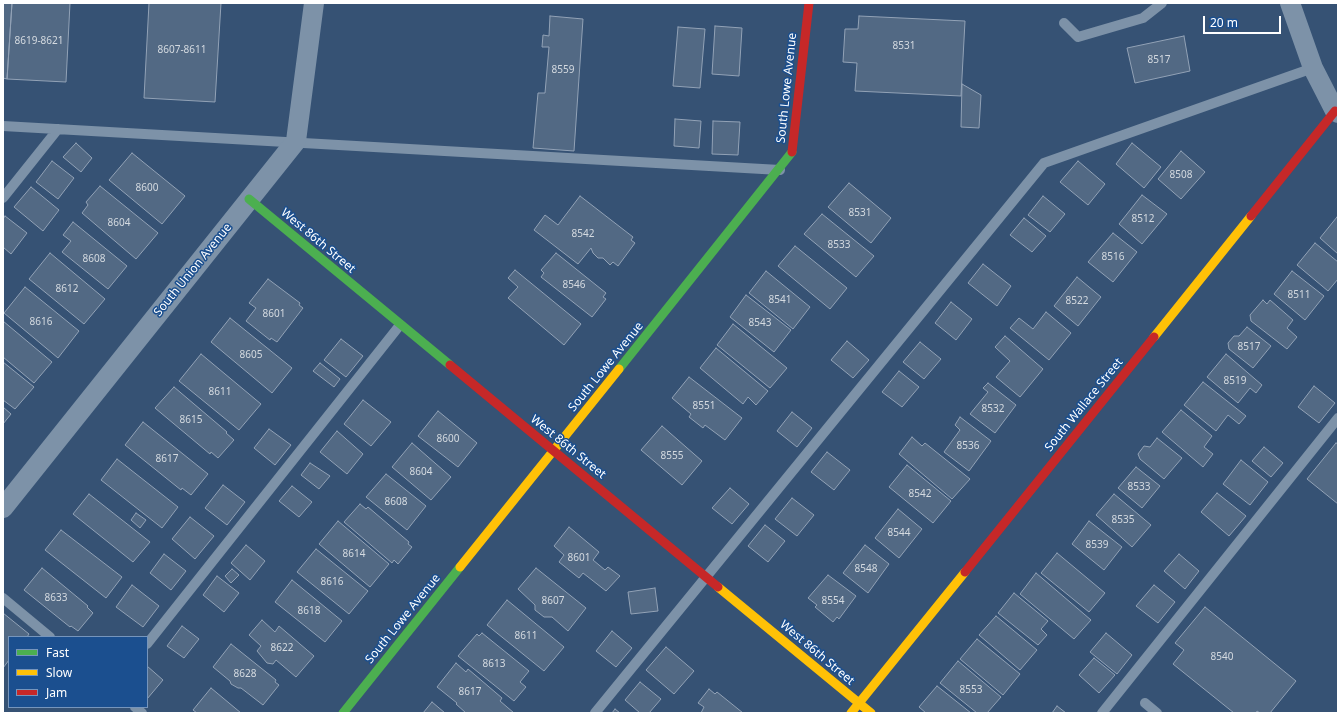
<!DOCTYPE html>
<style>
body{margin:0}
#map{position:relative;width:1341px;height:716px;overflow:hidden;background:#365274;font-family:"Noto Sans",sans-serif}
canvas{display:block}
.frame{position:absolute;inset:0;border:4px solid #fff;pointer-events:none}
.legend{position:absolute;left:8px;top:636px;width:140px;height:72px;box-sizing:border-box;background:#1b4f8f;border:1px solid #7695bc;margin:0;padding:5px 7px;list-style:none;font-size:12px;color:#fff}
.legend li{display:flex;align-items:center;gap:8px;height:20px}
.legend b{width:20px;border:1px solid #7695bc}
.scale{position:absolute;left:1203px;top:16px;width:78px;height:18px;box-sizing:border-box;border:2px solid #fff;border-top:0;padding-left:5px;font-size:12px;line-height:14px;white-space:nowrap;color:#fff;-webkit-text-stroke:3px #1b4f8f;paint-order:stroke}
</style>
<div id="map">
<canvas width="1341" height="716"></canvas>
<div class="frame"></div>
<ul class="legend">
<li><b style="height:5px;background:#4caf50"></b>Fast</li>
<li><b style="height:5px;background:#ffc107"></b>Slow</li>
<li><b style="height:5px;background:#c62828"></b>Jam</li>
</ul>
<div class="scale">20 m</div>
</div>
<script>
const g = document.querySelector('canvas').getContext('2d');
g.lineJoin = 'round';
function fillPath(path, color) { g.fillStyle = color; g.fill(path, 'evenodd'); }
const toPath = rows => new Path2D(rows.map(r => 'M' + r).join(''));
function strokePath(path, color, width, dash) { g.strokeStyle = color; g.lineWidth = width; g.lineCap = dash ? 'butt' : 'round'; g.setLineDash(dash || []); g.stroke(path); }
function drawText(font, color, halo, rows, align = 'center') {
  g.font = font + ' "Noto Sans",sans-serif'; g.lineWidth = 3; g.setLineDash([]); g.textBaseline = 'middle'; g.strokeStyle = halo; g.fillStyle = color; for (const [text, x, y, turn = 0] of rows) {
    g.save(); g.translate(x, y); g.rotate((+turn || 0) * Math.PI / 180); g.textAlign = isNaN(turn) ? turn : align; if (halo) g.strokeText(text, 0, 0); g.fillText(text, 0, 0); g.restore();
  }
}
const building = toPath([
 [3,3,12,3,7,79,3,78,3,3],
 [12,3,70,3,66,82,7,79,12,3],
 [149,3,221,3,215,102,144,98,149,3],
 [550,16,583,19,574,151,533,148,538,93,545,93,549,47,542,47,543,35,549,36,550,16],
 [859,16,965,21,961,96,855,91,857,63,843,62,845,29,858,29,859,16],
 [715,26,742,28,739,76,712,74,715,26],
 [678,27,705,29,700,88,673,86,678,27],
 [1184,36,1190,71,1135,83,1127,48,1184,36],
 [962,84,981,95,979,128,961,127,962,84],
 [675,119,701,121,699,148,674,146,675,119],
 [713,121,740,122,738,155,712,154,713,121],
 [76,143,92,158,81,172,63,157,76,143],
 [1132,143,1161,167,1144,188,1116,164,1132,143],
 [1181,151,1205,172,1181,199,1158,179,1181,151],
 [132,153,185,196,162,224,109,180,132,153],
 [52,161,74,178,58,199,36,182,52,161],
 [1078,161,1105,184,1088,205,1060,182,1078,161],
 [849,183,891,218,871,243,828,207,849,183],
 [100,186,158,233,136,259,82,213,88,205,86,202,100,186],
 [31,187,59,210,43,231,14,207,31,187],
 [1142,195,1167,214,1142,244,1119,224,1142,195],
 [580,196,633,237,631,240,635,243,618,266,613,262,610,265,603,258,598,258,593,253,591,248,578,264,534,230,545,215,558,225,580,196],
 [1043,196,1065,214,1050,232,1028,215,1043,196],
 [822,214,874,256,856,277,804,234,822,214],
 [5,216,27,233,11,254,3,247,3,219,5,216],
 [1337,217,1338,217,1338,254,1320,238,1337,217],
 [1024,218,1046,236,1032,252,1010,235,1024,218],
 [73,222,127,266,108,289,62,252,71,241,63,235,73,222],
 [1113,233,1137,252,1113,282,1088,262,1113,233],
 [1315,243,1338,262,1338,279,1328,291,1297,265,1315,243],
 [795,246,847,288,830,309,778,266,795,246],
 [50,253,105,299,84,324,29,279,50,253],
 [556,253,606,293,603,297,606,299,592,317,541,277,544,273,541,270,556,253],
 [983,264,1011,286,997,306,968,283,983,264],
 [515,270,581,324,564,345,508,298,518,287,508,278,515,270],
 [766,271,810,307,793,329,749,293,766,271],
 [1292,271,1324,296,1305,320,1274,294,1292,271],
 [1077,277,1101,297,1078,326,1054,306,1077,277],
 [268,279,300,303,299,305,303,308,277,342,271,338,270,340,246,321,256,308,249,303,268,279],
 [25,287,79,331,58,358,4,313,25,287],
 [746,295,791,330,774,352,730,317,746,295],
 [1263,300,1267,304,1270,300,1293,320,1287,328,1297,337,1287,349,1251,321,1250,315,1263,300],
 [951,302,972,319,956,340,935,323,951,302],
 [1046,312,1071,333,1049,360,1010,328,1019,318,1033,329,1046,312],
 [230,318,292,368,272,393,211,342,230,318],
 [3,321,52,362,34,383,3,357,3,321],
 [733,324,787,368,770,388,717,345,733,324],
 [1247,327,1271,346,1253,368,1229,349,1228,343,1234,336,1239,336,1247,327],
 [1005,336,1043,369,1020,397,996,377,1010,361,995,347,1005,336],
 [341,339,363,356,346,377,324,360,341,339],
 [847,341,869,360,853,378,831,360,847,341],
 [920,342,941,359,924,379,903,362,920,342],
 [716,348,768,391,756,405,748,397,743,404,700,368,716,348],
 [201,354,261,404,239,430,179,381,201,354],
 [1226,354,1262,385,1256,393,1250,388,1238,403,1207,377,1226,354],
 [3,362,34,387,15,409,3,400,3,362],
 [320,363,340,379,334,387,313,371,320,363],
 [899,371,919,387,902,407,882,392,899,371],
 [689,377,742,418,725,440,705,425,703,428,689,417,691,414,672,398,689,377],
 [1203,382,1246,416,1239,424,1228,415,1216,431,1184,405,1203,382],
 [988,383,1016,405,995,433,970,414,988,392,983,388,988,383],
 [1314,386,1335,403,1319,423,1298,407,1314,386],
 [174,387,227,432,226,433,234,440,218,458,211,452,210,454,155,408,174,387],
 [363,400,391,422,371,446,344,424,363,400],
 [3,407,11,414,3,424,3,407],
 [1181,410,1212,436,1204,447,1213,454,1203,467,1162,432,1181,410],
 [438,411,477,443,458,467,418,436,438,411],
 [792,412,812,428,797,447,777,431,792,412],
 [960,417,991,441,969,471,944,452,960,430,955,425,960,417],
 [143,422,208,474,191,495,182,488,181,490,125,445,143,422],
 [662,426,702,461,682,485,641,450,662,426],
 [269,429,291,445,275,465,254,448,269,429],
 [337,431,363,454,347,474,320,452,337,431],
 [912,437,922,446,925,443,970,479,952,499,899,454,912,437],
 [1157,438,1182,458,1164,479,1140,459,1138,454,1144,446,1150,447,1157,438],
 [412,443,451,477,431,500,392,467,412,443],
 [1336,443,1338,444,1338,504,1307,479,1336,443],
 [1264,447,1283,463,1271,477,1252,461,1264,447],
 [827,452,850,470,834,490,811,472,827,452],
 [117,459,178,507,162,528,101,480,117,459],
 [1241,460,1268,482,1250,505,1223,484,1241,460],
 [310,463,330,476,319,489,301,475,310,463],
 [907,465,951,501,933,523,889,487,907,465],
 [1136,467,1160,486,1142,508,1118,488,1136,467],
 [386,474,426,506,407,530,366,497,386,474],
 [223,485,245,502,227,525,205,508,223,485],
 [292,486,312,502,299,517,279,501,292,486],
 [730,488,749,504,732,524,712,508,730,488],
 [1217,493,1246,516,1229,536,1201,512,1217,493],
 [89,494,150,542,133,562,73,514,89,494],
 [1114,494,1151,525,1132,547,1096,515,1114,494],
 [792,498,814,515,797,536,775,519,792,498],
 [360,504,366,509,368,507,409,542,408,544,412,547,398,564,394,560,392,563,344,522,360,504],
 [898,509,922,529,899,558,875,538,898,509],
 [136,513,146,520,140,528,131,520,136,513],
 [190,517,214,536,195,559,172,539,190,517],
 [338,521,389,564,370,587,319,544,338,521],
 [1089,521,1122,547,1104,570,1072,544,1089,521],
 [765,525,785,541,768,562,748,546,765,525],
 [569,527,599,552,593,560,605,570,608,567,620,576,606,591,583,573,579,578,559,562,564,555,554,546,569,527],
 [61,530,122,577,106,598,45,550,61,530],
 [246,545,265,561,250,580,231,563,246,545],
 [865,545,889,564,868,593,843,573,865,545],
 [316,549,368,591,349,614,297,572,316,549],
 [1057,553,1105,593,1089,612,1041,573,1057,553],
 [164,554,186,571,171,590,150,573,164,554],
 [1179,554,1199,571,1185,589,1164,571,1179,554],
 [42,568,88,606,87,607,93,613,78,631,71,626,70,627,24,590,42,568],
 [536,568,586,608,568,631,552,617,544,617,535,610,535,605,518,589,536,568],
 [232,569,239,575,231,583,225,576,232,569],
 [1036,573,1091,620,1074,639,1020,594,1036,573],
 [828,575,856,596,839,619,837,617,833,622,815,607,817,605,808,598,828,575],
 [217,576,239,593,224,612,203,595,217,576],
 [292,580,342,621,325,642,275,602,292,580],
 [132,585,159,606,143,627,116,607,132,585],
 [1154,585,1175,602,1158,623,1136,606,1154,585],
 [655,588,658,611,631,614,628,592,655,588],
 [1014,593,1048,621,1041,629,1047,635,1038,645,998,613,1014,593],
 [507,600,564,647,544,671,487,625,507,600],
 [1205,607,1296,681,1270,713,1260,713,1257,711,1256,713,1234,713,1173,664,1184,650,1175,643,1205,607],
 [3,613,29,634,27,637,9,637,9,660,3,668,3,613],
 [996,616,1037,650,1020,670,979,635,996,616],
 [262,620,275,632,279,626,314,656,296,677,276,660,273,664,267,663,257,651,261,646,249,635,262,620],
 [182,626,199,639,184,658,167,646,182,626],
 [612,631,632,648,616,667,596,651,612,631],
 [482,633,529,671,520,682,526,687,514,701,458,656,477,634,479,636,482,633],
 [1106,633,1132,655,1117,674,1090,652,1106,633],
 [977,639,1020,674,1003,695,960,659,977,639],
 [231,644,276,680,275,682,279,685,263,705,241,688,238,688,231,684,230,681,213,667,231,644],
 [666,647,694,671,674,694,646,670,666,647],
 [1094,658,1115,675,1099,693,1079,675,1094,658],
 [958,661,1001,697,987,713,977,713,940,683,958,661],
 [456,663,466,672,468,669,502,698,500,701,514,713,466,713,456,704,457,703,437,687,456,663],
 [147,666,163,680,147,699,147,666],
 [640,682,661,699,649,713,640,713,625,700,640,682],
 [937,686,971,713,926,713,919,707,937,686],
 [211,688,241,713,197,713,193,710,211,688],
 [709,689,715,694,717,692,743,713,701,713,704,707,698,703,709,689],
 [432,702,445,713,423,713,432,702],
 [1057,706,1066,713,1052,713,1057,706],
 [615,709,620,713,612,713,615,709]
]);
const lane = toPath([
 [1064,23,1078,37,1143,18,1162,3],
 [3,126,780,170],
 [3,198,58,129],
 [3,598,50,637],
 [147,644,400,325],
 [1145,703,1157,713],
 [135,707,142,713],
 [595,713,1044,163,1313,68],
 [1102,713,1338,418]
]);
const street = toPath([
 [1290,3,1313,68,1335,111,1338,113],
 [3,508,296,141,314,3]
]);
const fast = toPath([
 [249,199,450,365],
 [619,369,792,152],
 [343,713,460,567]
]);
const slow = toPath([
 [1154,337,1251,216],
 [460,567,619,369],
 [718,587,871,713],
 [851,713,965,572]
]);
const jam = toPath([
 [792,152,809,3],
 [1251,216,1335,111],
 [450,365,718,587],
 [965,572,1154,337]
]);
const numberNames = [
 ["8619-8621",39,41],
 ["8531",904,46],
 ["8607-8611",182,50],
 ["8517",1159,60],
 ["8559",563,70],
 ["8508",1181,175],
 ["8600",147,188],
 ["8531",860,213],
 ["8512",1143,219],
 ["8604",119,223],
 ["8542",583,234],
 ["8533",839,245],
 ["8516",1113,257],
 ["8608",94,259],
 ["8546",574,285],
 ["8612",67,289],
 ["8511",1299,295],
 ["8541",780,300],
 ["8522",1077,301],
 ["8601",274,314],
 ["8616",41,322],
 ["8543",760,323],
 ["8517",1249,347],
 ["8605",251,355],
 ["8519",1235,381],
 ["8611",220,392],
 ["8551",704,406],
 ["8532",993,409],
 ["8615",191,420],
 ["8600",448,439],
 ["8536",968,446],
 ["8555",672,456],
 ["8617",167,459],
 ["8604",421,472],
 ["8533",1139,487],
 ["8542",920,494],
 ["8608",396,502],
 ["8535",1123,520],
 ["8544",899,533],
 ["8539",1097,545],
 ["8614",354,554],
 ["8601",579,558],
 ["8548",866,569],
 ["8616",332,582],
 ["8633",56,598],
 ["8607",553,601],
 ["8554",833,601],
 ["8618",309,611],
 ["8611",526,636],
 ["8622",282,648],
 ["8540",1222,657],
 ["8613",494,664],
 ["8628",245,674],
 ["8553",971,690],
 ["8617",470,692]
];
const streetNames = [
 ["South Lowe Avenue",787,88,-84],
 ["West 86th Street",318,241,40],
 ["South Union Avenue",193,270,-51],
 ["South Lowe Avenue",606,367,-51],
 ["South Wallace Street",1084,405,-51],
 ["West 86th Street",568,447,39],
 ["South Lowe Avenue",403,619,-51],
 ["West 86th Street",817,653,40]
];
fillPath(building, '#526984');
strokePath(building, '#92a2b6', 1);
strokePath(lane, '#7d92a8', 10);
strokePath(street, '#7d92a8', 20);
strokePath(fast, '#4caf50', 9);
strokePath(slow, '#ffc107', 9);
strokePath(jam, '#c62828', 9);
drawText('10px', '#d4dae0', null, numberNames);
drawText('12px', '#fff', '#1b4f8f', streetNames);
</script>
